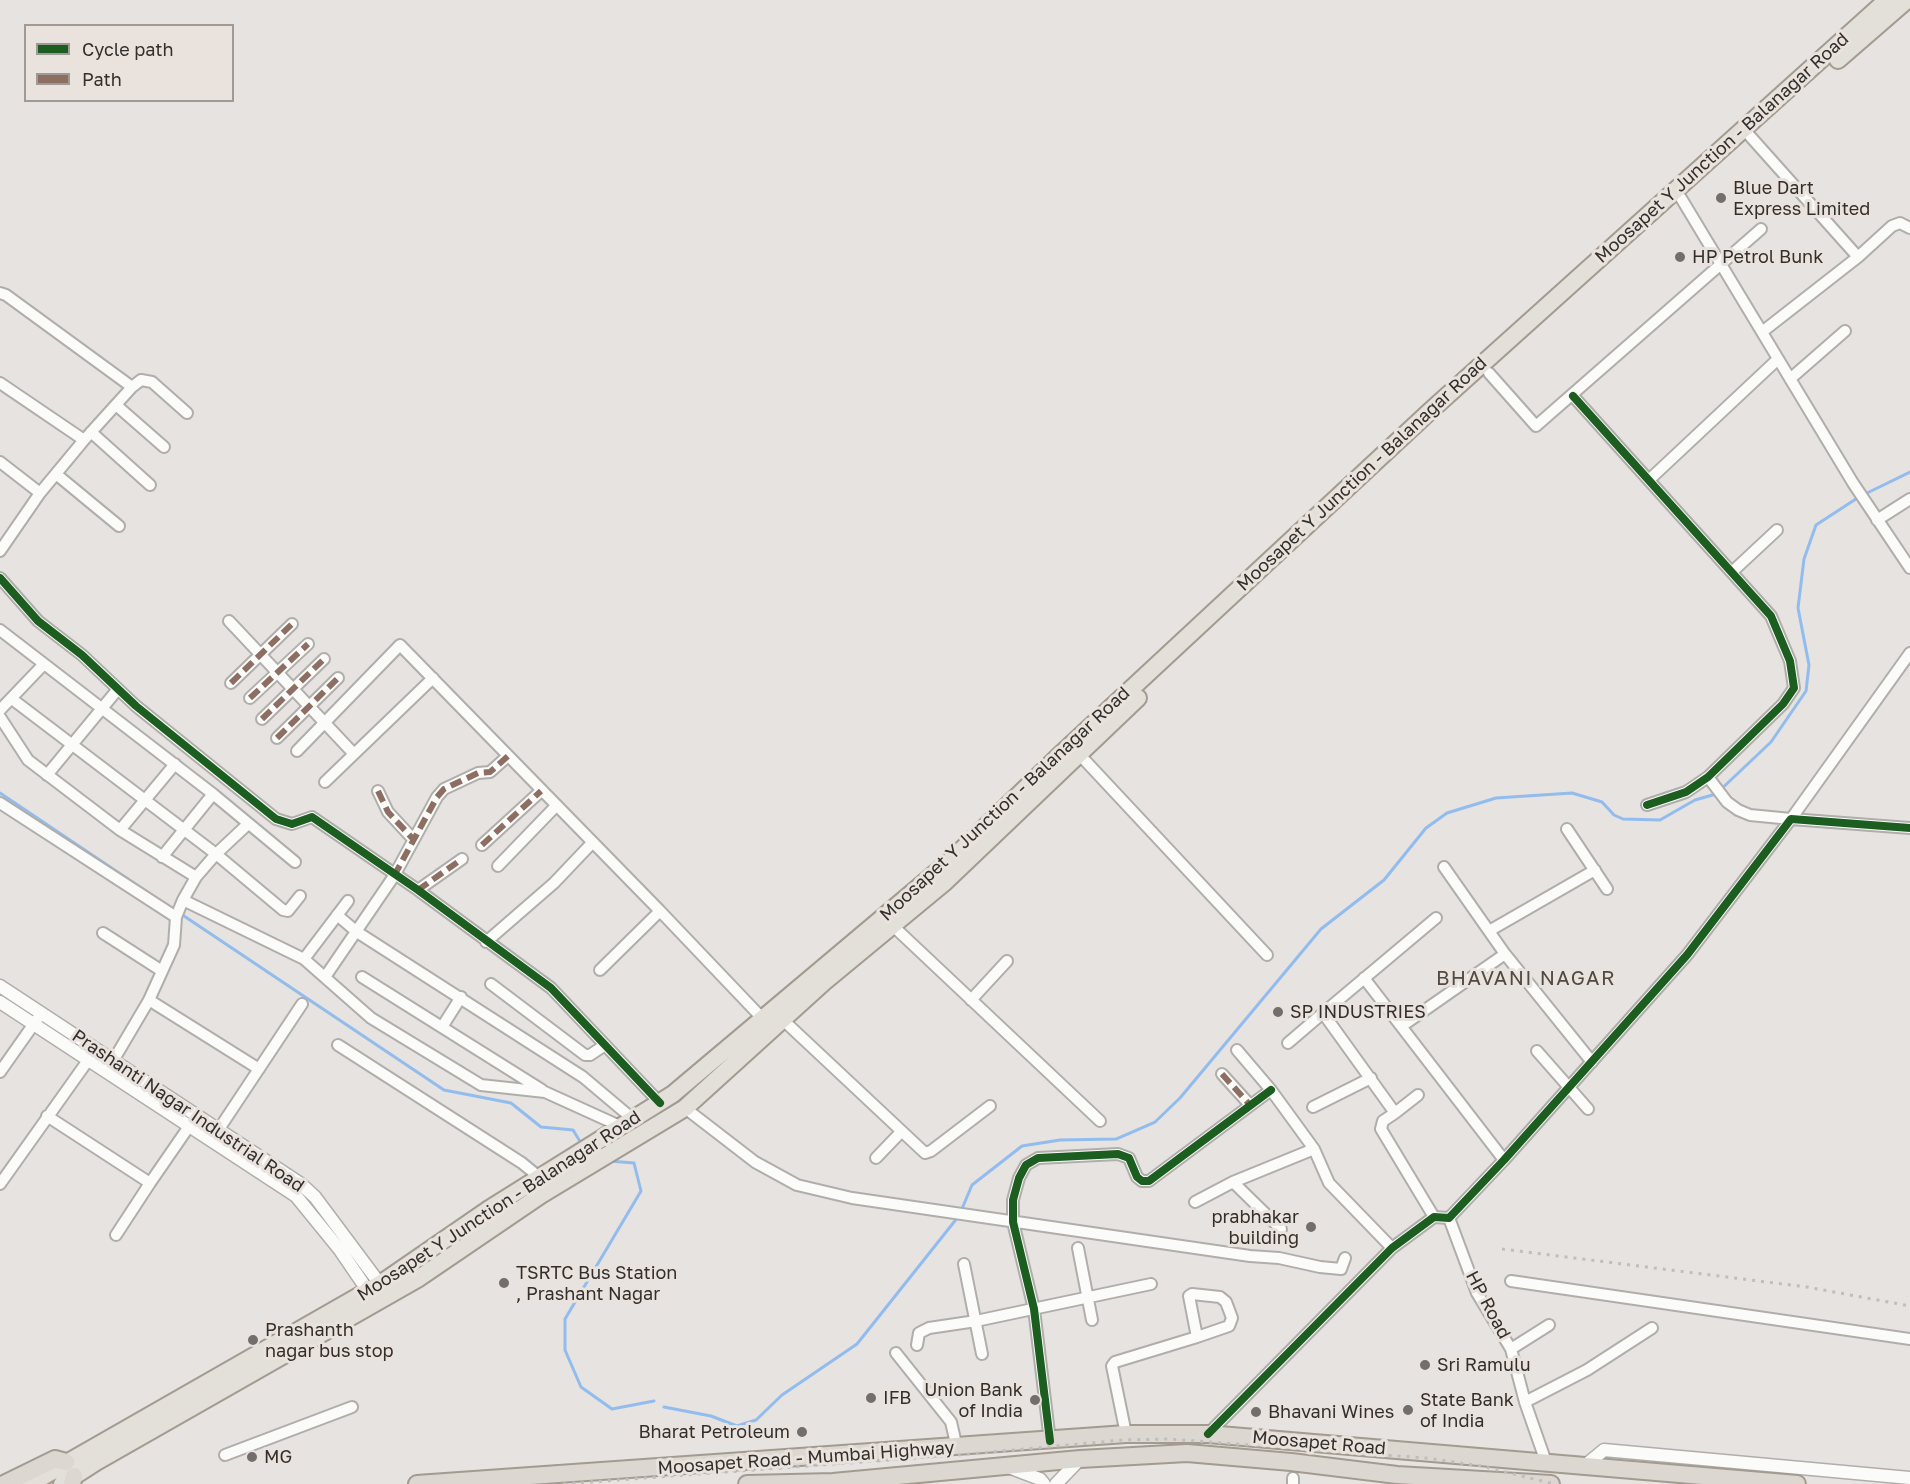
<!DOCTYPE html>
<style>
body{margin:0}
#map{position:relative;width:1910px;height:1484px;overflow:hidden;background:#e6e3e0;font-family:"Golos Text",sans-serif}
canvas{display:block}
.legend{position:absolute;left:24px;top:24px;width:210px;height:78px;box-sizing:border-box;background:#eae2dc;border:2px solid #a09a96;margin:0;padding:8px 10px;list-style:none;font-size:18px;color:#322f2d}
.legend li{display:flex;align-items:center;gap:12px;height:30px}
.legend b{width:30px;border:2px solid #a09a96}
</style>
<div id="map">
<canvas width="1910" height="1484"></canvas>
<ul class="legend">
<li><b style="height:8px;background:#1b5e20"></b>Cycle path</li>
<li><b style="height:8px;background:#8d6e63"></b>Path</li>
</ul>
</div>
<script>
const g = document.querySelector('canvas').getContext('2d');
g.lineJoin = 'round';
const toPath = rows => new Path2D(rows.map(r => 'M' + r).join(''));
function strokePath(path, color, width, dash) { g.strokeStyle = color; g.lineWidth = width; g.lineCap = dash ? 'butt' : 'round'; g.setLineDash(dash || []); g.stroke(path); }
function drawText(font, color, halo, rows, align = 'center') {
  g.font = font + ' "Golos Text",sans-serif'; g.lineWidth = 6; g.setLineDash([]); g.textBaseline = 'middle'; g.strokeStyle = halo; g.fillStyle = color; for (const [text, x, y, turn = 0] of rows) {
    g.save(); g.translate(x, y); g.rotate((+turn || 0) * Math.PI / 180); g.textAlign = isNaN(turn) ? turn : align; if (halo) g.strokeText(text, 0, 0); g.fillText(text, 0, 0); g.restore();
  }
}
const stream = toPath([
 [1865,494,1910,472],
 [0,793,168,906],
 [181,914,444,1090,511,1103,541,1127,573,1130,581,1143],
 [609,1161,634,1163,641,1191,565,1319,565,1350,581,1387,612,1409,654,1401],
 [961,1211,972,1185,1022,1146,1060,1140,1116,1139,1155,1122,1180,1098,1321,929,1384,880,1426,828,1447,813,1496,798,1572,793,1602,802,1614,815,1623,819,1660,820,1695,800,1716,794,1771,742,1806,691,1809,665,1798,608,1804,559,1816,525,1859,497],
 [664,1407,711,1416,737,1426,756,1420,782,1395,857,1344,958,1217]
]);
const minor = toPath([
 [1749,135,1858,257],
 [1681,198,1853,483,1910,568],
 [0,293,6,295,132,387],
 [1762,332,1858,257,1892,226,1900,223,1910,228],
 [1489,373,1536,426,1761,229],
 [1790,379,1845,331],
 [0,383,84,440],
 [1573,396,1771,616,1790,661,1794,688,1783,704,1708,777,1686,792,1647,805],
 [116,405,164,447],
 [91,432,150,485],
 [0,462,40,493,84,440,132,387,141,380,152,382,187,413],
 [56,474,119,526],
 [1650,479,1778,359],
 [1877,520,1910,499],
 [0,551,40,493],
 [1733,571,1777,530],
 [0,578,38,621,82,655,136,706,276,819,292,824,312,817,418,890,551,988,660,1103],
 [229,621,354,754],
 [0,630,213,794,295,862],
 [231,683,292,624],
 [250,698,308,644],
 [12,699,216,854,283,910,288,911,300,896],
 [0,710,44,664],
 [0,717,28,760,120,830,196,877],
 [262,719,324,659],
 [277,738,338,678],
 [297,751,400,645,660,911],
 [1079,754,1267,955],
 [47,775,118,689],
 [1708,777,1727,802,1738,810,1750,815,1791,819,1910,653],
 [325,782,433,678],
 [378,791,388,812,413,839],
 [0,803,176,917],
 [1567,829,1607,889],
 [120,830,175,764],
 [482,845,541,791],
 [162,857,213,794],
 [498,866,556,806],
 [1444,867,1505,954,1592,1062],
 [418,890,462,859],
 [183,900,304,959,371,1018,481,1085,545,1092,622,1127],
 [337,915,357,932,583,1077,634,1120],
 [892,925,1100,1121],
 [1489,931,1595,870],
 [103,933,162,971],
 [486,942,554,883,592,843],
 [304,959,348,901],
 [600,970,660,911,761,1017],
 [325,977,394,876,437,797,444,789,478,773,490,772,508,756],
 [362,977,542,1090],
 [1364,978,1504,1160],
 [491,984,585,1055,590,1055,605,1045],
 [149,1000,259,1069],
 [971,1000,1007,961],
 [782,1019,925,1153,931,1151,990,1106],
 [1402,1026,1505,954],
 [442,1027,461,997],
 [1288,1043,1323,1013],
 [338,1045,522,1163,539,1177],
 [1237,1050,1271,1090,1314,1149,1329,1183,1392,1248],
 [1537,1051,1588,1109],
 [113,1061,149,1000,174,945,176,917,183,900,196,877,216,854,248,824],
 [0,1072,38,1018],
 [1222,1074,1250,1105],
 [1313,1107,1371,1078],
 [685,1108,755,1162,797,1185,852,1198,1250,1256,1279,1258,1320,1267,1341,1269,1345,1258],
 [1395,1113,1418,1095],
 [47,1116,150,1183,190,1125],
 [219,1129,302,1004],
 [876,1158,900,1133],
 [1233,1182,1281,1229],
 [0,1184,89,1059],
 [1195,1202,1233,1182,1314,1149],
 [1434,1217,1381,1129,1383,1121,1395,1113,1323,1013,1436,918],
 [1449,1218,1477,1293,1511,1349,1525,1402,1546,1462],
 [116,1235,150,1183],
 [1078,1248,1092,1320],
 [964,1264,982,1354],
 [1511,1281,1910,1339],
 [917,1345,919,1333,929,1328,976,1321,1151,1284],
 [1511,1349,1549,1325],
 [896,1353,951,1422,957,1448],
 [1525,1402,1587,1370,1652,1328],
 [1126,1434,1112,1366,1115,1362,1197,1337,1229,1326,1232,1318,1226,1302,1220,1297,1192,1294,1189,1296,1197,1337],
 [1208,1434,1392,1248,1434,1217,1449,1218,1504,1160,1687,955,1791,819,1910,828],
 [1050,1441,1034,1309,1013,1222,1013,1200,1019,1178,1026,1165,1038,1158,1118,1154,1129,1158,1137,1177,1142,1181,1149,1181,1271,1090],
 [225,1455,352,1407],
 [1293,1478,1293,1484]
]);
const tertiary = toPath([
 [0,986,301,1184,315,1197,380,1284],
 [0,1002,296,1196,340,1250,368,1291],
 [1587,1464,1604,1450,1910,1478],
 [1011,1468,1040,1479,1044,1484],
 [1056,1484,1080,1459]
]);
const primary = toPath([
 [1838,60,1907,0],
 [30,1484,380,1284,489,1209,673,1094,951,860,1060,755,1429,412,1887,0],
 [62,1484,96,1462,419,1278,541,1195,685,1108,824,982,945,882,1138,698]
]);
const trunk = toPath([
 [4,1484,55,1459,66,1462],
 [72,1484,74,1476],
 [417,1484,1126,1434,1208,1434,1797,1484],
 [747,1484,833,1482,1080,1459,1187,1453,1291,1462,1397,1475,1551,1484]
]);
const rail = toPath([
 [1502,1249,1807,1287,1910,1306],
 [563,1484,971,1454,1122,1440,1169,1439,1426,1458,1481,1466,1554,1484]
]);
const quiet = toPath([
 [231,683,292,624],
 [250,698,308,644],
 [262,719,324,659],
 [277,738,338,678],
 [378,791,388,812,413,839],
 [482,845,541,791],
 [394,876,437,797,444,789,478,773,490,772,508,756],
 [418,890,462,859],
 [1222,1074,1250,1105]
]);
const cycleway = toPath([
 [1573,396,1771,616,1790,661,1794,688,1783,704,1708,777,1686,792,1647,805],
 [0,578,38,621,82,655,136,706,276,819,292,824,312,817,418,890,551,988,660,1103],
 [1208,1434,1392,1248,1434,1217,1449,1218,1504,1160,1687,955,1791,819,1910,828],
 [1050,1441,1034,1309,1013,1222,1013,1200,1019,1178,1026,1165,1038,1158,1118,1154,1129,1158,1137,1177,1142,1181,1149,1181,1271,1090]
]);
const markers = [
 [1721,198,6,"#716e6c"],
 [1680,257,6,"#716e6c"],
 [1278,1012,6,"#716e6c"],
 [1311,1227,6,"#716e6c"],
 [504,1283,6,"#716e6c"],
 [253,1340,6,"#716e6c"],
 [1425,1365,6,"#716e6c"],
 [871,1398,6,"#716e6c"],
 [1035,1400,6,"#716e6c"],
 [1408,1410,6,"#716e6c"],
 [1256,1412,6,"#716e6c"],
 [802,1432,6,"#716e6c"],
 [252,1457,6,"#716e6c"]
];
const streetNames = [
 ["Moosapet Y Junction - Balanagar Road",1722,148,-42],
 ["Moosapet Y Junction - Balanagar Road",1362,474,-43],
 ["Moosapet Y Junction - Balanagar Road",1005,804,-43],
 ["Prashanti Nagar Industrial Road",188,1111,34],
 ["Moosapet Y Junction - Balanagar Road",499,1206,-33],
 ["HP Road",1488,1305,62],
 ["Moosapet Road",1319,1443,5],
 ["Moosapet Road - Mumbai Highway",806,1458,-4]
];
const poiNames = [
 ["Blue Dart",1733,188],
 ["Express Limited",1733,209],
 ["HP Petrol Bunk",1692,257],
 ["SP INDUSTRIES",1290,1012],
 ["prabhakar",1299,1217,"right"],
 ["building",1299,1238,"right"],
 ["TSRTC Bus Station",516,1273],
 [", Prashant Nagar",516,1294],
 ["Prashanth",265,1330],
 ["nagar bus stop",265,1351],
 ["Sri Ramulu",1437,1365],
 ["Union Bank",1023,1390,"right"],
 ["of India",1023,1411,"right"],
 ["IFB",883,1398],
 ["State Bank",1420,1400],
 ["of India",1420,1421],
 ["Bhavani Wines",1268,1412],
 ["Bharat Petroleum",790,1432,"right"],
 ["MG",264,1457]
];
const neighbourhoodNames = [
 ["BHAVANI NAGAR",1526,979]
];
strokePath(stream, '#92bcee', 3);
strokePath(minor, '#b0aeab', 14);
strokePath(tertiary, '#b0aeab', 15);
strokePath(primary, '#a39b90', 20);
strokePath(trunk, '#a39b90', 20);
strokePath(minor, '#fbfbfa', 10);
strokePath(tertiary, '#fbfbfa', 12);
strokePath(primary, '#e3e0da', 16);
strokePath(trunk, '#dcd7d0', 16);
strokePath(rail, '#bfbebe', 3, [3, 6]);
strokePath(quiet, '#8d6e63', 6, [12, 6]);
strokePath(cycleway, '#1b5e20', 8);
for (const [x, y, r, color] of markers) { const dot = new Path2D(); dot.arc(x, y, r, 0, 2 * Math.PI); g.fillStyle = color; g.fill(dot); strokePath(dot, '#eae2dc', 2); }
drawText('18px', '#322f2d', '#eae2dc', streetNames);
drawText('18px', '#322f2d', '#eae2dc', poiNames, 'left');
g.letterSpacing = '1.5px';
drawText('20px', '#504a45', '#eae2dc', neighbourhoodNames);
g.letterSpacing = '0px';
</script>
